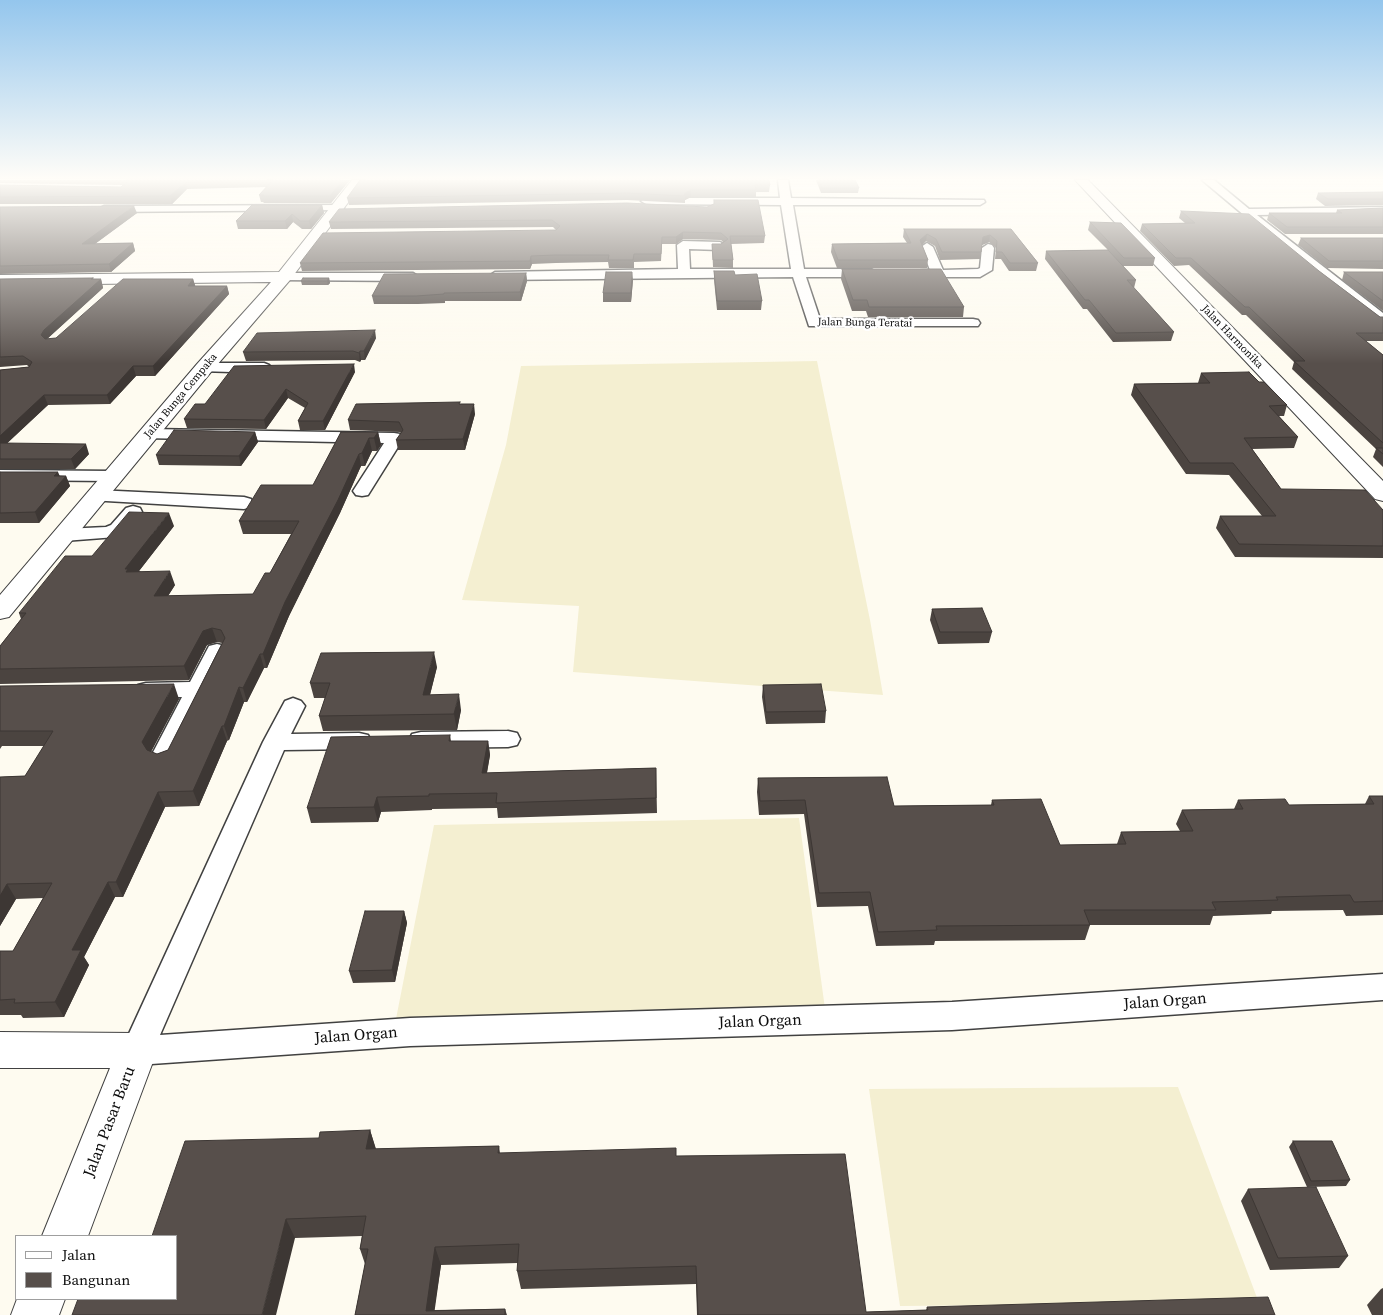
<!DOCTYPE html>
<style>
body{margin:0}
#map{position:relative;width:1383px;height:1315px;overflow:hidden;background:#fefbf0;font-family:"Source Serif 4",serif}
canvas{display:block}
.legend{position:absolute;left:15px;top:1235px;width:162px;height:65px;box-sizing:border-box;background:#fff;border:1px solid #9f9f9f;margin:0;padding:6px 9px;list-style:none;font-size:15px;color:#0e0e0e}
.legend li{display:flex;align-items:center;gap:10px;height:25px}
.legend b{width:25px;border:1px solid #9f9f9f}
</style>
<div id="map">
<canvas width="1383" height="1315"></canvas>
<ul class="legend">
<li><b style="height:6px;background:#fff"></b>Jalan</li>
<li><b style="height:14px;background:#574f4b"></b>Bangunan</li>
</ul>
</div>
<script>
const g = document.querySelector('canvas').getContext('2d');
g.lineJoin = 'round';
function fillPath(path, color) { g.fillStyle = color; g.fill(path, 'evenodd'); }
const toPath = rows => new Path2D(rows.map(r => 'M' + r).join(''));
function strokePath(path, color, width, dash) { g.strokeStyle = color; g.lineWidth = width; g.lineCap = dash ? 'butt' : 'round'; g.setLineDash(dash || []); g.stroke(path); }
function drawText(font, color, halo, rows, align = 'center') {
  g.font = font + ' "Source Serif 4",serif'; g.lineWidth = 5; g.setLineDash([]); g.textBaseline = 'middle'; g.strokeStyle = halo; g.fillStyle = color; for (const [text, x, y, turn = 0] of rows) {
    g.save(); g.translate(x, y); g.rotate((+turn || 0) * Math.PI / 180); g.textAlign = isNaN(turn) ? turn : align; if (halo) g.strokeText(text, 0, 0); g.fillText(text, 0, 0); g.restore();
  }
}
const farmland = toPath([
 [817,361,870,620,883,695,573,672,579,606,462,600,506,445,521,366],
 [799,818,826,1016,395,1024,434,825],
 [1178,1087,1259,1303,900,1306,869,1089]
]);
const minor = toPath([
 [778,180,788,180,791,198,984,200,985,202,980,205,793,205,804,269,871,269,877,273,871,277,806,277,820,319,973,319,978,320,980,323,978,326,809,326,793,277,495,280,489,276,495,272,678,269,677,245,683,241,720,242,726,246,720,250,689,249,690,269,791,269,781,205,646,204,641,201,646,198,780,198,778,180],
 [1202,180,1214,180,1249,209,1383,207,1383,213,1257,215,1383,313,1383,324,1378,323,1318,277,1202,180],
 [338,205,344,208,342,210,104,212,98,209,104,206,338,205],
 [927,243,933,247,943,270,978,269,980,268,982,248,988,244,992,245,994,248,992,270,980,277,908,277,907,274,908,271,930,270,921,247,927,243],
 [284,273,413,273,419,277,413,281,279,280,278,277,279,274,284,273],
 [204,363,264,363,269,365,272,368,269,371,264,373,199,371,196,368,199,365,204,363],
 [149,429,394,433,400,434,403,439,368,495,362,496,356,495,353,491,384,443,143,438,141,434,143,430,149,429],
 [0,470,112,471,118,472,121,476,118,480,112,481,0,480,0,470],
 [96,490,244,497,251,499,253,503,251,507,244,509,89,500,87,496,89,492,96,490],
 [133,506,140,508,142,512,125,533,116,537,64,541,57,539,54,535,57,531,64,529,106,527,111,525,126,508,133,506],
 [217,644,225,646,228,651,176,758,172,764,163,767,154,764,150,758,182,697,146,697,138,695,134,690,138,685,146,683,190,682,209,646,217,644],
 [293,698,301,701,305,706,291,734,359,733,368,735,371,741,368,747,359,749,284,750,160,1035,410,1018,952,1002,1383,974,1383,1000,952,1030,410,1046,137,1065,126,1061,121,1051,263,742,285,701,293,698],
 [508,731,517,733,520,739,517,745,508,747,421,748,412,746,409,740,412,734,421,732,508,731]
]);
const tertiary = toPath([
 [352,180,365,180,290,280,211,372,9,617,0,619,0,595,197,364,271,282,0,285,0,275,279,272,352,180],
 [1075,180,1088,180,1383,481,1383,501,1375,499,1075,180],
 [0,1032,137,1033,151,1039,157,1051,88,1236,42,1236,110,1068,0,1068,0,1032],
 [17,1299,65,1299,59,1315,11,1315,17,1299]
]);
const wall = toPath([
 [0,180,350,180,331,203,264,203,263,202,261,202,259,195,266,187,187,189,172,204,0,204,0,185,121,187,124,185,0,183],
 [360,180,770,185,769,192,756,192,756,197,691,197,685,200,685,203,627,200,349,205,347,198],
 [816,180,855,180,859,188,858,193,821,193],
 [1383,192,1383,205,1325,206,1316,199,1318,193],
 [627,203,765,236,764,243,731,244,733,260,733,268,713,267,712,244,721,244,723,242,721,240,683,239,676,244,662,244,661,261,634,262,634,268,609,268,608,262,556,263,532,264,530,269,302,271,300,263,556,230,553,227,331,229,329,222],
 [322,205,324,213,311,229,302,229,293,222,287,229,238,229,236,221],
 [0,207,137,213,95,244,133,243,135,251,111,272,0,274],
 [1383,208,1383,234,1285,234,1267,220,1269,213,1336,213,1337,210],
 [1181,211,1319,271,1380,317,1383,317,1383,341,1366,341,1383,355,1383,467,1373,457,1376,449,1292,369,1294,362,1246,315,1242,315,1189,265,1174,266,1140,231,1142,224,1185,223,1179,218],
 [1090,222,1155,258,1153,266,1123,266,1136,280,1134,288,1174,332,1171,341,1113,342,1087,309,1083,309,1045,259,1046,251,1108,250,1088,230],
 [904,229,1011,229,1038,263,1036,271,1009,271,1001,259,995,259,996,248,989,242,982,245,980,259,940,260,935,246,926,241,922,245,928,260,927,268,837,268,831,252,832,244,907,243,903,237],
 [1301,238,1383,238,1383,269,1327,268,1298,245],
 [842,269,964,307,963,317,868,317,866,311,852,311,841,279],
 [714,271,735,275,762,301,761,310,717,310,714,280],
 [1344,272,1383,272,1383,311,1342,280],
 [526,273,527,281,521,301,445,301,445,303,418,304,374,304,372,296],
 [93,278,93,279,101,279,103,288,47,339,56,338,193,279,195,286,227,286,229,294,155,376,136,376,110,404,48,405,7,443,89,454,75,469,0,469,0,370,29,367,27,365,0,367,0,279],
 [329,278,330,283,328,285,302,285,301,281],
 [633,280,631,302,603,302,603,293],
 [376,338,365,360,361,360,360,362,355,360,246,361,243,352],
 [355,372,325,430,300,430,298,421,305,408,288,398,266,429,187,428,184,419,205,404],
 [1201,373,1259,382,1287,405,1284,416,1279,416,1298,437,1294,448,1252,449,1281,489,1383,510,1383,558,1235,557,1216,528,1220,516,1262,516,1229,475,1186,474,1131,395,1134,384,1198,383],
 [460,404,475,414,465,450,398,450,396,440,401,433,400,432,350,430,348,420],
 [255,432,258,442,241,466,159,465,156,455],
 [341,432,378,432,381,445,377,451,372,451,365,466,361,466,340,513,289,616,267,668,264,668,247,702,244,702,229,740,227,741,199,806,165,807,123,897,115,897,84,957,89,965,64,1017,23,1018,21,1015,0,1015,0,951,13,951,43,898,16,899,0,926,0,777,25,776,44,746,2,746,0,749,0,686,179,699,151,752,157,754,168,750,222,643,217,642,207,645,189,680,0,684,0,646,21,619,19,613,92,556,174,526,139,571,175,585,168,596,253,594,270,573,291,534,243,534,239,521,313,485],
 [0,472,66,476,70,486,39,523,0,523],
 [932,609,992,632,989,643,938,644,930,620],
 [437,667,430,695,461,710,457,730,323,731,319,716,325,698,314,698,310,683],
 [763,685,826,711,825,723,766,724,762,697],
 [450,735,451,741,488,741,490,755,487,773,656,768,657,813,498,818,497,808,432,809,432,810,381,812,378,822,311,823,307,808],
 [758,778,894,806,991,805,992,800,1060,845,1117,844,1121,832,1180,831,1176,824,1182,810,1234,809,1238,800,1289,805,1365,804,1369,796,1383,796,1383,915,1346,916,1343,910,1272,911,1271,914,1213,916,1210,925,1090,925,1085,940,935,941,934,945,876,946,868,906,817,907,804,814,759,815,757,792],
 [404,911,407,923,395,982,353,983,349,971],
 [370,1130,376,1149,499,1146,500,1153,676,1156,866,1312,926,1310,927,1307,1275,1315,697,1315,696,1284,521,1289,517,1271,518,1263,441,1265,434,1310,505,1309,507,1315,355,1315,365,1264,360,1249,362,1236,295,1238,176,1299,319,1138],
 [1293,1141,1350,1180,1346,1186,1307,1187,1289,1147],
 [1248,1189,1348,1256,1339,1268,1270,1270,1241,1201],
 [1383,1288,1383,1315,1372,1315,1367,1305,1381,1289]
]);
const shadedWall = toPath([
 [343,180,350,180,331,203,330,196],
 [186,182,187,189,172,204,170,196],
 [691,190,691,197,685,200,685,203,685,193],
 [322,205,324,213,311,229,309,221],
 [134,206,137,213,85,251,82,244],
 [292,214,293,222,287,229,285,221],
 [683,232,683,239,676,244,676,237],
 [927,234,926,241,919,248,920,240],
 [990,235,989,242,982,245,980,259,983,237],
 [133,243,135,251,111,272,109,264],
 [531,256,532,264,530,269,530,261],
 [632,272,633,280,631,302,631,293],
 [526,273,527,281,521,301,520,292],
 [93,278,95,284,101,279,103,288,47,339,44,344,41,335,44,330],
 [329,278,330,283,328,285,327,281],
 [193,279,196,288,188,286],
 [227,286,229,294,155,376,153,366],
 [375,330,376,338,365,360,364,351],
 [360,351,361,360,360,362,359,353],
 [354,364,355,372,325,430,323,421],
 [133,366,136,376,110,404,107,395],
 [286,389,288,398,266,429,264,420],
 [44,395,48,405,0,450,0,436],
 [474,404,475,414,465,450,463,439],
 [255,432,258,442,241,466,239,456],
 [378,432,381,445,377,451,374,438],
 [369,438,372,451,365,466,362,453],
 [86,444,89,454,75,469,71,459],
 [359,454,361,466,340,513,289,616,267,668,263,654,285,602],
 [58,472,62,481,66,476,70,486,39,523,35,512,54,476],
 [169,513,174,526,132,580,125,569],
 [170,571,175,585,159,610,154,596],
 [212,628,217,642,207,645,189,680,184,666,203,631],
 [434,652,437,667,426,710,423,695],
 [260,654,264,668,247,702,243,688],
 [174,684,179,699,148,757,142,742],
 [239,687,244,702,229,740,224,726],
 [459,694,461,710,457,730,454,714],
 [222,726,227,741,199,806,193,791],
 [488,741,490,755,484,788,482,773],
 [158,792,165,807,123,897,116,882],
 [377,797,381,812,378,822,374,807],
 [108,882,115,897,84,957,89,965,64,1017,55,1002,72,950],
 [7,884,16,899,0,926,0,896],
 [404,911,407,923,395,982,392,970],
 [370,1130,376,1150,366,1149],
 [286,1219,295,1238,276,1315,262,1315],
 [435,1247,441,1265,434,1315,426,1311]
]);
const building = toPath([
 [126,180,343,180,330,196,262,196,264,195,259,195,273,180,186,182,170,196,0,197,0,185,121,187,128,181,126,180],
 [360,180,769,180,770,185,755,185,756,190,691,190,685,193,684,196,627,193,347,198,360,180],
 [819,180,855,180,859,188,822,188,819,180],
 [1383,192,1383,199,1328,199,1318,193,1383,192],
 [714,200,758,200,765,236,730,236,733,260,713,260,712,244,721,244,728,239,721,233,683,232,676,237,662,237,661,254,634,254,633,260,608,260,609,255,555,255,531,256,530,261,300,263,323,233,556,230,560,226,552,220,329,222,339,209,627,203,707,207,714,204,714,200],
 [252,205,322,205,309,221,300,221,292,214,285,221,236,221,252,205],
 [134,206,82,244,133,243,109,264,0,266,0,207,134,206],
 [1383,208,1383,227,1287,227,1269,213,1342,213,1337,210,1383,208],
 [1181,211,1249,214,1319,271,1380,317,1383,317,1383,333,1356,333,1383,355,1383,443,1294,361,1305,361,1249,307,1245,307,1191,258,1176,258,1142,224,1195,223,1181,211],
 [1090,222,1121,223,1155,258,1124,258,1090,222],
 [904,229,1011,229,1038,263,1010,263,1002,252,996,252,997,241,990,235,983,237,981,252,942,252,936,239,927,234,920,240,928,260,838,260,832,244,911,243,904,229],
 [1301,238,1383,238,1383,261,1329,261,1301,238],
 [1108,250,1136,280,1127,280,1174,332,1116,333,1089,300,1085,300,1046,251,1108,250],
 [842,269,941,269,964,307,869,307,867,300,853,300,842,269],
 [714,271,734,271,735,275,757,274,762,301,717,301,714,271],
 [606,272,632,272,631,293,603,293,606,272],
 [1344,272,1383,272,1383,301,1344,272],
 [526,273,520,292,444,293,444,294,416,296,372,296,384,274,526,273],
 [93,278,91,279,101,279,44,330,41,335,45,339,56,338,123,279,193,279,188,286,227,286,153,366,133,366,107,395,44,395,0,436,0,370,29,367,32,362,23,356,0,357,0,279,93,278],
 [303,278,329,278,327,281,301,281,303,278],
 [375,330,364,351,360,351,359,353,353,351,243,352,257,333,375,330],
 [354,364,323,421,298,421,308,403,286,389,264,420,184,419,195,404,205,404,234,366,354,364],
 [1249,372,1259,382,1264,382,1287,405,1269,406,1298,437,1244,438,1281,489,1365,490,1383,510,1383,546,1239,544,1220,516,1276,516,1233,463,1190,463,1134,384,1210,383,1201,373,1249,372],
 [460,402,459,404,474,404,463,439,396,440,403,430,399,422,348,420,356,404,460,402],
 [174,430,255,432,239,456,156,455,174,430],
 [341,432,378,432,374,438,369,438,362,453,359,454,338,500,285,602,263,654,260,654,243,688,239,687,224,726,222,726,193,791,158,792,116,882,108,882,72,950,81,950,55,1002,14,1003,15,999,0,1000,0,951,13,951,52,883,7,884,0,896,0,777,25,776,53,731,0,731,0,686,174,684,142,742,147,750,157,754,168,750,225,638,221,630,212,628,203,631,184,666,0,669,0,646,26,613,19,613,65,556,92,556,129,512,169,513,125,569,128,569,126,572,170,571,154,596,253,594,265,573,270,573,299,521,239,521,261,485,313,485,341,432],
 [0,443,86,444,71,459,0,459,0,443],
 [1376,448,1383,448,1383,454,1376,448],
 [0,472,58,472,54,476,66,476,35,512,0,513,0,472],
 [982,608,992,632,940,632,932,609,982,608],
 [434,652,423,695,459,694,454,714,319,716,330,683,310,683,321,653,434,652],
 [821,684,826,711,766,712,763,685,821,684],
 [450,735,449,741,488,741,482,773,656,768,656,798,496,803,497,793,429,794,429,796,377,797,374,807,307,808,331,737,450,735],
 [887,777,894,806,994,805,992,800,1041,799,1060,845,1126,844,1121,832,1193,831,1182,810,1243,809,1238,800,1285,799,1289,805,1374,804,1369,796,1383,796,1383,901,1354,902,1350,895,1276,897,1278,900,1212,902,1216,910,1084,910,1090,925,936,926,937,930,878,932,870,892,819,893,805,800,760,801,758,778,887,777],
 [365,911,404,911,392,970,349,971,365,911],
 [370,1130,366,1149,499,1146,498,1153,676,1148,676,1156,845,1154,866,1312,928,1310,927,1307,1268,1297,1275,1315,698,1315,696,1266,517,1271,519,1244,435,1247,426,1311,505,1309,505,1315,355,1315,368,1249,360,1249,366,1216,286,1219,262,1315,72,1315,78,1299,176,1299,176,1236,152,1236,185,1141,319,1138,320,1132,370,1130],
 [1293,1141,1332,1141,1350,1180,1311,1181,1293,1141],
 [1316,1187,1348,1256,1278,1258,1248,1189,1316,1187]
]);
const farStreetnames = [
 ["Jalan Bunga Teratai",865,323,1],
 ["Jalan Harmonika",1232,337,46],
 ["Jalan Bunga Cempaka",181,396,-50]
];
const nearStreetnames = [
 ["Jalan Organ",1165,1002,-4],
 ["Jalan Organ",760,1022,-2],
 ["Jalan Organ",356,1036,-4],
 ["Jalan Pasar Baru",110,1122,-69]
];
fillPath(farmland, '#f4efd1');
strokePath(minor, '#414141', 3);
strokePath(tertiary, '#414141', 2);
fillPath(minor, '#fff');
fillPath(tertiary, '#fff');
fillPath(wall, '#4b4440');
fillPath(shadedWall, '#3d3734');
fillPath(building, '#574f4b');
strokePath(building, '#3d3734', 1);
const sky = g.createLinearGradient(0, 0, 0, 364);
sky.addColorStop(0, '#94c6ed');
sky.addColorStop(0.49, '#fffdf8');
sky.addColorStop(1, '#fffdf800');
g.fillStyle = sky;
g.fillRect(0, 0, 1383, 364);
drawText('11px', '#0e0e0e', '#fff', farStreetnames);
drawText('16px', '#0e0e0e', '#fff', nearStreetnames);
</script>
